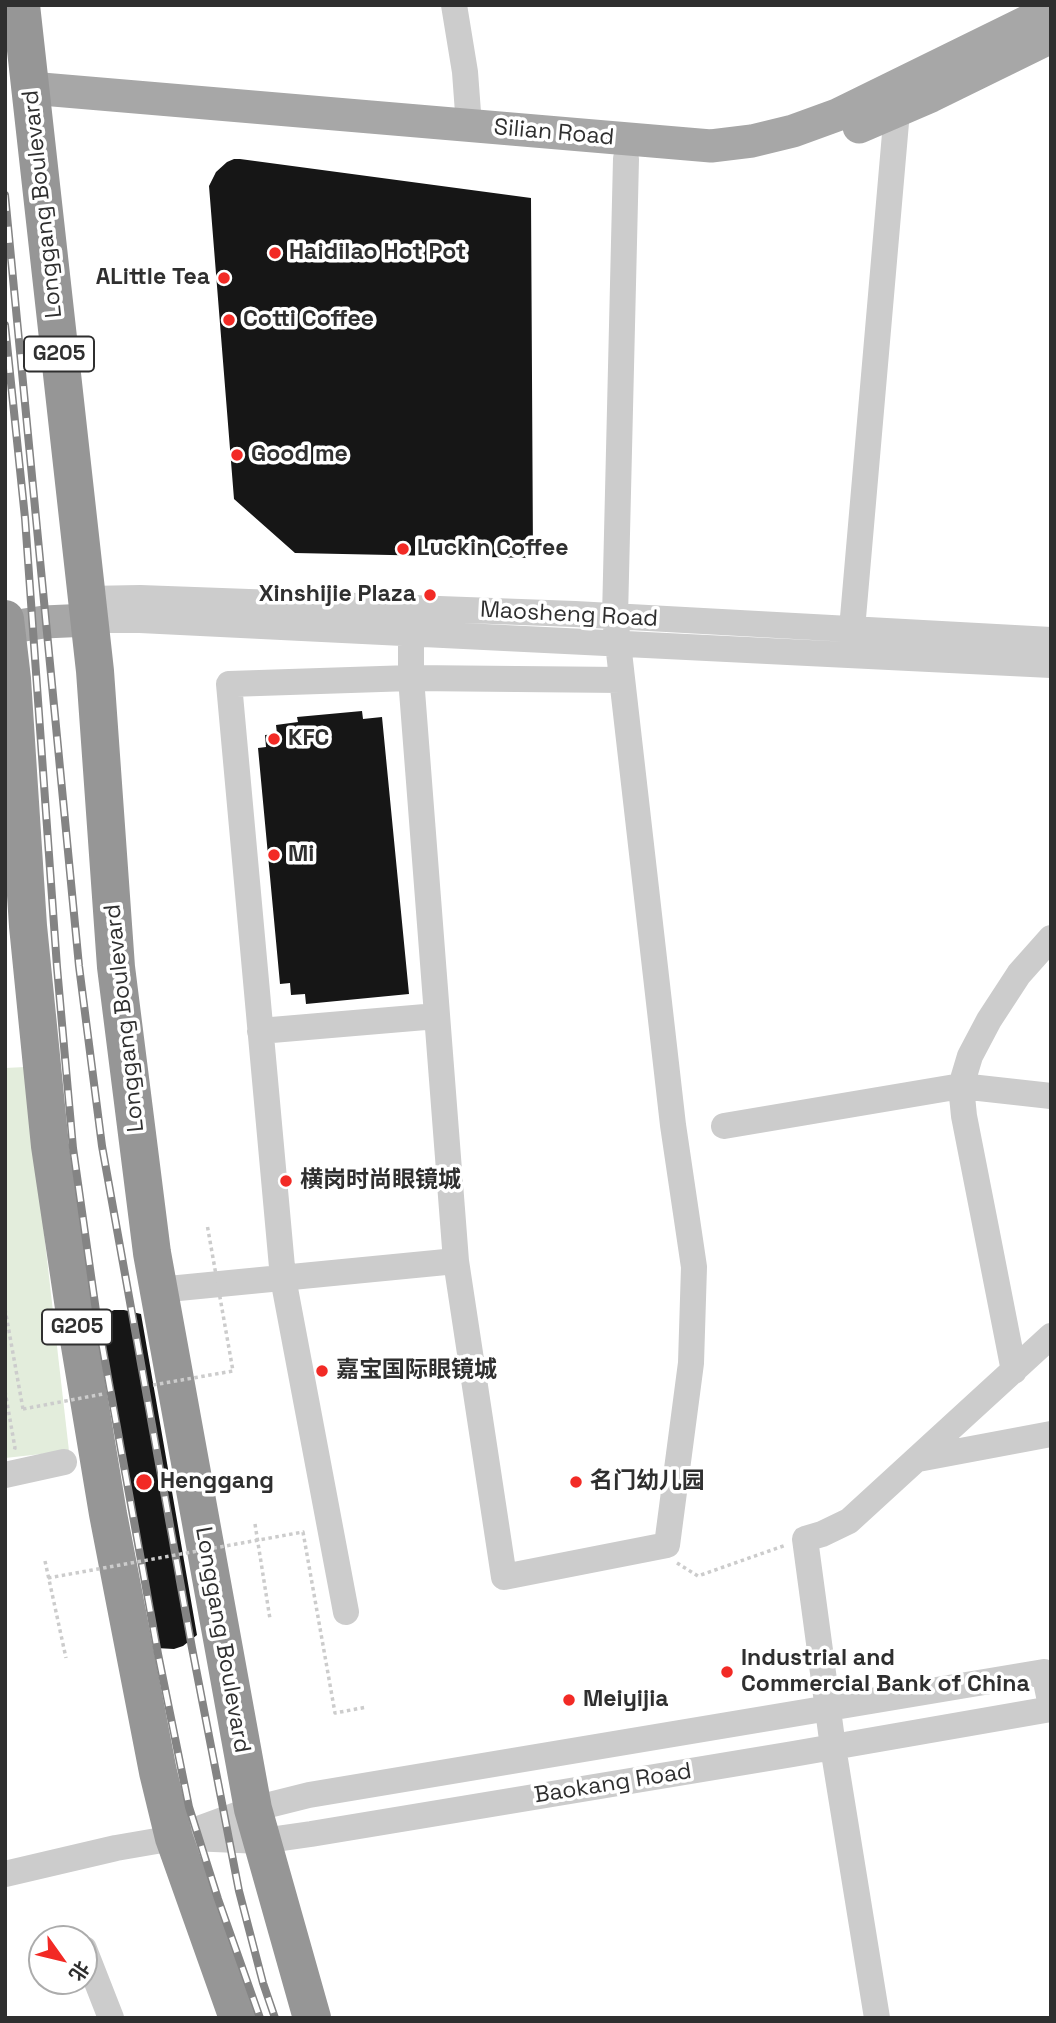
<!DOCTYPE html>
<meta charset="utf-8">
<style>
body{margin:0}
#map{position:relative;width:1056px;height:2023px;overflow:hidden;background:#fff;font-family:"Space Grotesk","Noto Sans SC",sans-serif}
canvas{display:block}
.frame{position:absolute;inset:0;border:7px solid #2f2f2f;pointer-events:none}
.north{position:absolute;left:28px;top:1925px;width:70px;height:70px;box-sizing:border-box;background:#fff;border:2px solid #acacac;border-radius:50%;rotate:124deg;font-size:19px;font-weight:700;line-height:28px;text-align:center;color:#2f2f2f}
.north::after{content:'';display:block;margin:auto;width:24px;height:32px;background:#f22a25;clip-path:polygon(50% 0,100% 100%,50% 72%,0 100%)}
</style>
<div id="map">
<canvas width="1056" height="2023"></canvas>
<div class="frame"></div>
<div class="north">北</div>
</div>
<script>
const g = document.querySelector('canvas').getContext('2d');
g.lineJoin = 'round';
function fillPath(path, color) { g.fillStyle = color; g.fill(path, 'evenodd'); }
const toPath = rows => new Path2D(rows.map(r => 'M' + r).join(''));
function strokePath(path, color, width, dash) { g.strokeStyle = color; g.lineWidth = width; g.lineCap = dash ? 'butt' : 'round'; g.setLineDash(dash || []); g.stroke(path); }
function drawText(font, color, halo, rows, align = 'center') {
  g.font = font + ' "Space Grotesk","Noto Sans SC",sans-serif'; g.lineWidth = 7; g.setLineDash([]); g.textBaseline = 'middle'; g.strokeStyle = halo; g.fillStyle = color; for (const [text, x, y, turn = 0] of rows) {
    g.save(); g.translate(x, y); g.rotate((+turn || 0) * Math.PI / 180); g.textAlign = isNaN(turn) ? turn : align; if (halo) g.strokeText(text, 0, 0); g.fillText(text, 0, 0); g.restore();
  }
}
const green = toPath([
 [25,1067,69,1451,5,1458,5,1068]
]);
const building = toPath([
 [234,159,240,159,531,198,533,558,295,553,234,499,209,186,216,172,227,162],
 [362,711,363,719,382,717,409,994,306,1004,305,994,291,995,290,983,280,984,258,748,266,747,265,735,277,734,276,725,298,722,297,717],
 [114,1310,124,1310,141,1314,197,1635,183,1646,174,1649,156,1648,130,1510,98,1318]
]);
const path = toPath([
 [5,1309,23,1409],
 [5,1391,15,1448,14,1451],
 [255,1524,270,1619],
 [45,1561,66,1658],
 [677,1563,698,1576,786,1545]
]);
const minor = toPath([
 [454,5,465,72,469,126],
 [87,599,140,598,575,614,1051,640],
 [89,620,140,620,1051,665],
 [852,629,897,111,896,94],
 [411,633,411,678,456,1261,504,1577,667,1545,691,1363,694,1267,673,1125,615,617,626,159],
 [260,1031,437,1016],
 [724,1126,961,1086,1051,1096],
 [158,1290,456,1261],
 [1014,1371,964,1116,961,1086,970,1056,989,1020,1019,974,1051,938],
 [918,1459,1051,1434],
 [5,1475,64,1462],
 [346,1612,283,1278,229,684,411,678,622,680],
 [190,1838,262,1841,311,1834,793,1754,1051,1709],
 [5,1874,116,1848,174,1838,253,1809,309,1795,1044,1672,1051,1706],
 [84,1949,111,2018],
 [877,2018,833,1747,805,1539,822,1534,849,1521,1051,1336]
]);
const major = toPath([
 [30,88,711,146,752,141,793,131,837,115,1051,10],
 [859,127,931,96,1051,37],
 [5,628,44,622,89,620]
]);
const highway = toPath([
 [21,5,95,671,116,967,152,1253,253,1809,312,2018],
 [5,619,12,679,28,926,50,1146,77,1328,108,1514,158,1772,174,1838,238,2018]
]);
const rail = toPath([
 [5,195,79,966,102,1146,192,1648,239,1891,263,1983,275,2018],
 [5,325,25,518,57,967,73,1148,96,1311,158,1654,189,1807,218,1899,260,2018]
]);
const pathBridge = toPath([
 [153,1385,233,1371,207,1224],
 [23,1409,103,1394],
 [48,1578,303,1532,335,1713,367,1707]
]);
const markers = [
 [275,253,7,"#f22a25"],
 [224,278,7,"#f22a25"],
 [229,320,7,"#f22a25"],
 [237,455,7,"#f22a25"],
 [403,549,7,"#f22a25"],
 [430,595,7,"#f22a25"],
 [274,739,7,"#f22a25"],
 [274,855,7,"#f22a25"],
 [286,1181,7,"#f22a25"],
 [322,1371,7,"#f22a25"],
 [144,1482,9,"#f22a25"],
 [576,1482,7,"#f22a25"],
 [727,1672,7,"#f22a25"],
 [569,1700,7,"#f22a25"]
];
const shields = [
 [59,354,70],
 [77,1327,70]
];
const shieldNames = [
 ["G205",59,354],
 ["G205",77,1327]
];
const streetNames = [
 ["Silian Road",554,133,5],
 ["Longgang Boulevard",43,204,-96],
 ["Maosheng Road",569,615,3],
 ["Longgang Boulevard",125,1018,-96],
 ["Longgang Boulevard",222,1640,80],
 ["Baokang Road",613,1784,-9]
];
const poiNames = [
 ["Haidilao Hot Pot",289,253],
 ["ALittle Tea",210,278,"right"],
 ["Cotti Coffee",243,320],
 ["Good me",251,455],
 ["Luckin Coffee",417,549],
 ["Xinshijie Plaza",416,595,"right"],
 ["KFC",288,739],
 ["Mi",288,855],
 ["横岗时尚眼镜城",300,1181],
 ["嘉宝国际眼镜城",336,1371],
 ["Henggang",160,1482],
 ["名门幼儿园",590,1482],
 ["Industrial and",741,1659],
 ["Commercial Bank of China",741,1685],
 ["Meiyijia",583,1700]
];
fillPath(green, '#e3eddc');
fillPath(building, '#161616');
strokePath(path, '#ccc', 3.5, [3.5, 3.5]);
strokePath(minor, '#ccc', 26);
strokePath(major, '#a7a7a7', 33);
strokePath(highway, '#969696', 38);
strokePath(rail, '#848484', 8);
strokePath(rail, '#fff', 5, [16]);
strokePath(pathBridge, '#ccc', 3.5, [3.5, 3.5]);
for (const [x, y, r, color] of markers) { const dot = new Path2D(); dot.arc(x, y, r, 0, 2 * Math.PI); g.fillStyle = color; g.fill(dot); strokePath(dot, '#fff', 2.5); }
for (const [x, y, w] of shields) { const box = new Path2D(); box.roundRect(x - w / 2, y - 17.5, w, 35, 5); g.fillStyle = '#fff'; g.fill(box); strokePath(box, '#2f2f2f', 2); }
drawText('bold 21px', '#2f2f2f', null, shieldNames);
drawText('23px', '#2f2f2f', '#fff', streetNames);
drawText('bold 23px', '#2f2f2f', '#fff', poiNames, 'left');
</script>
